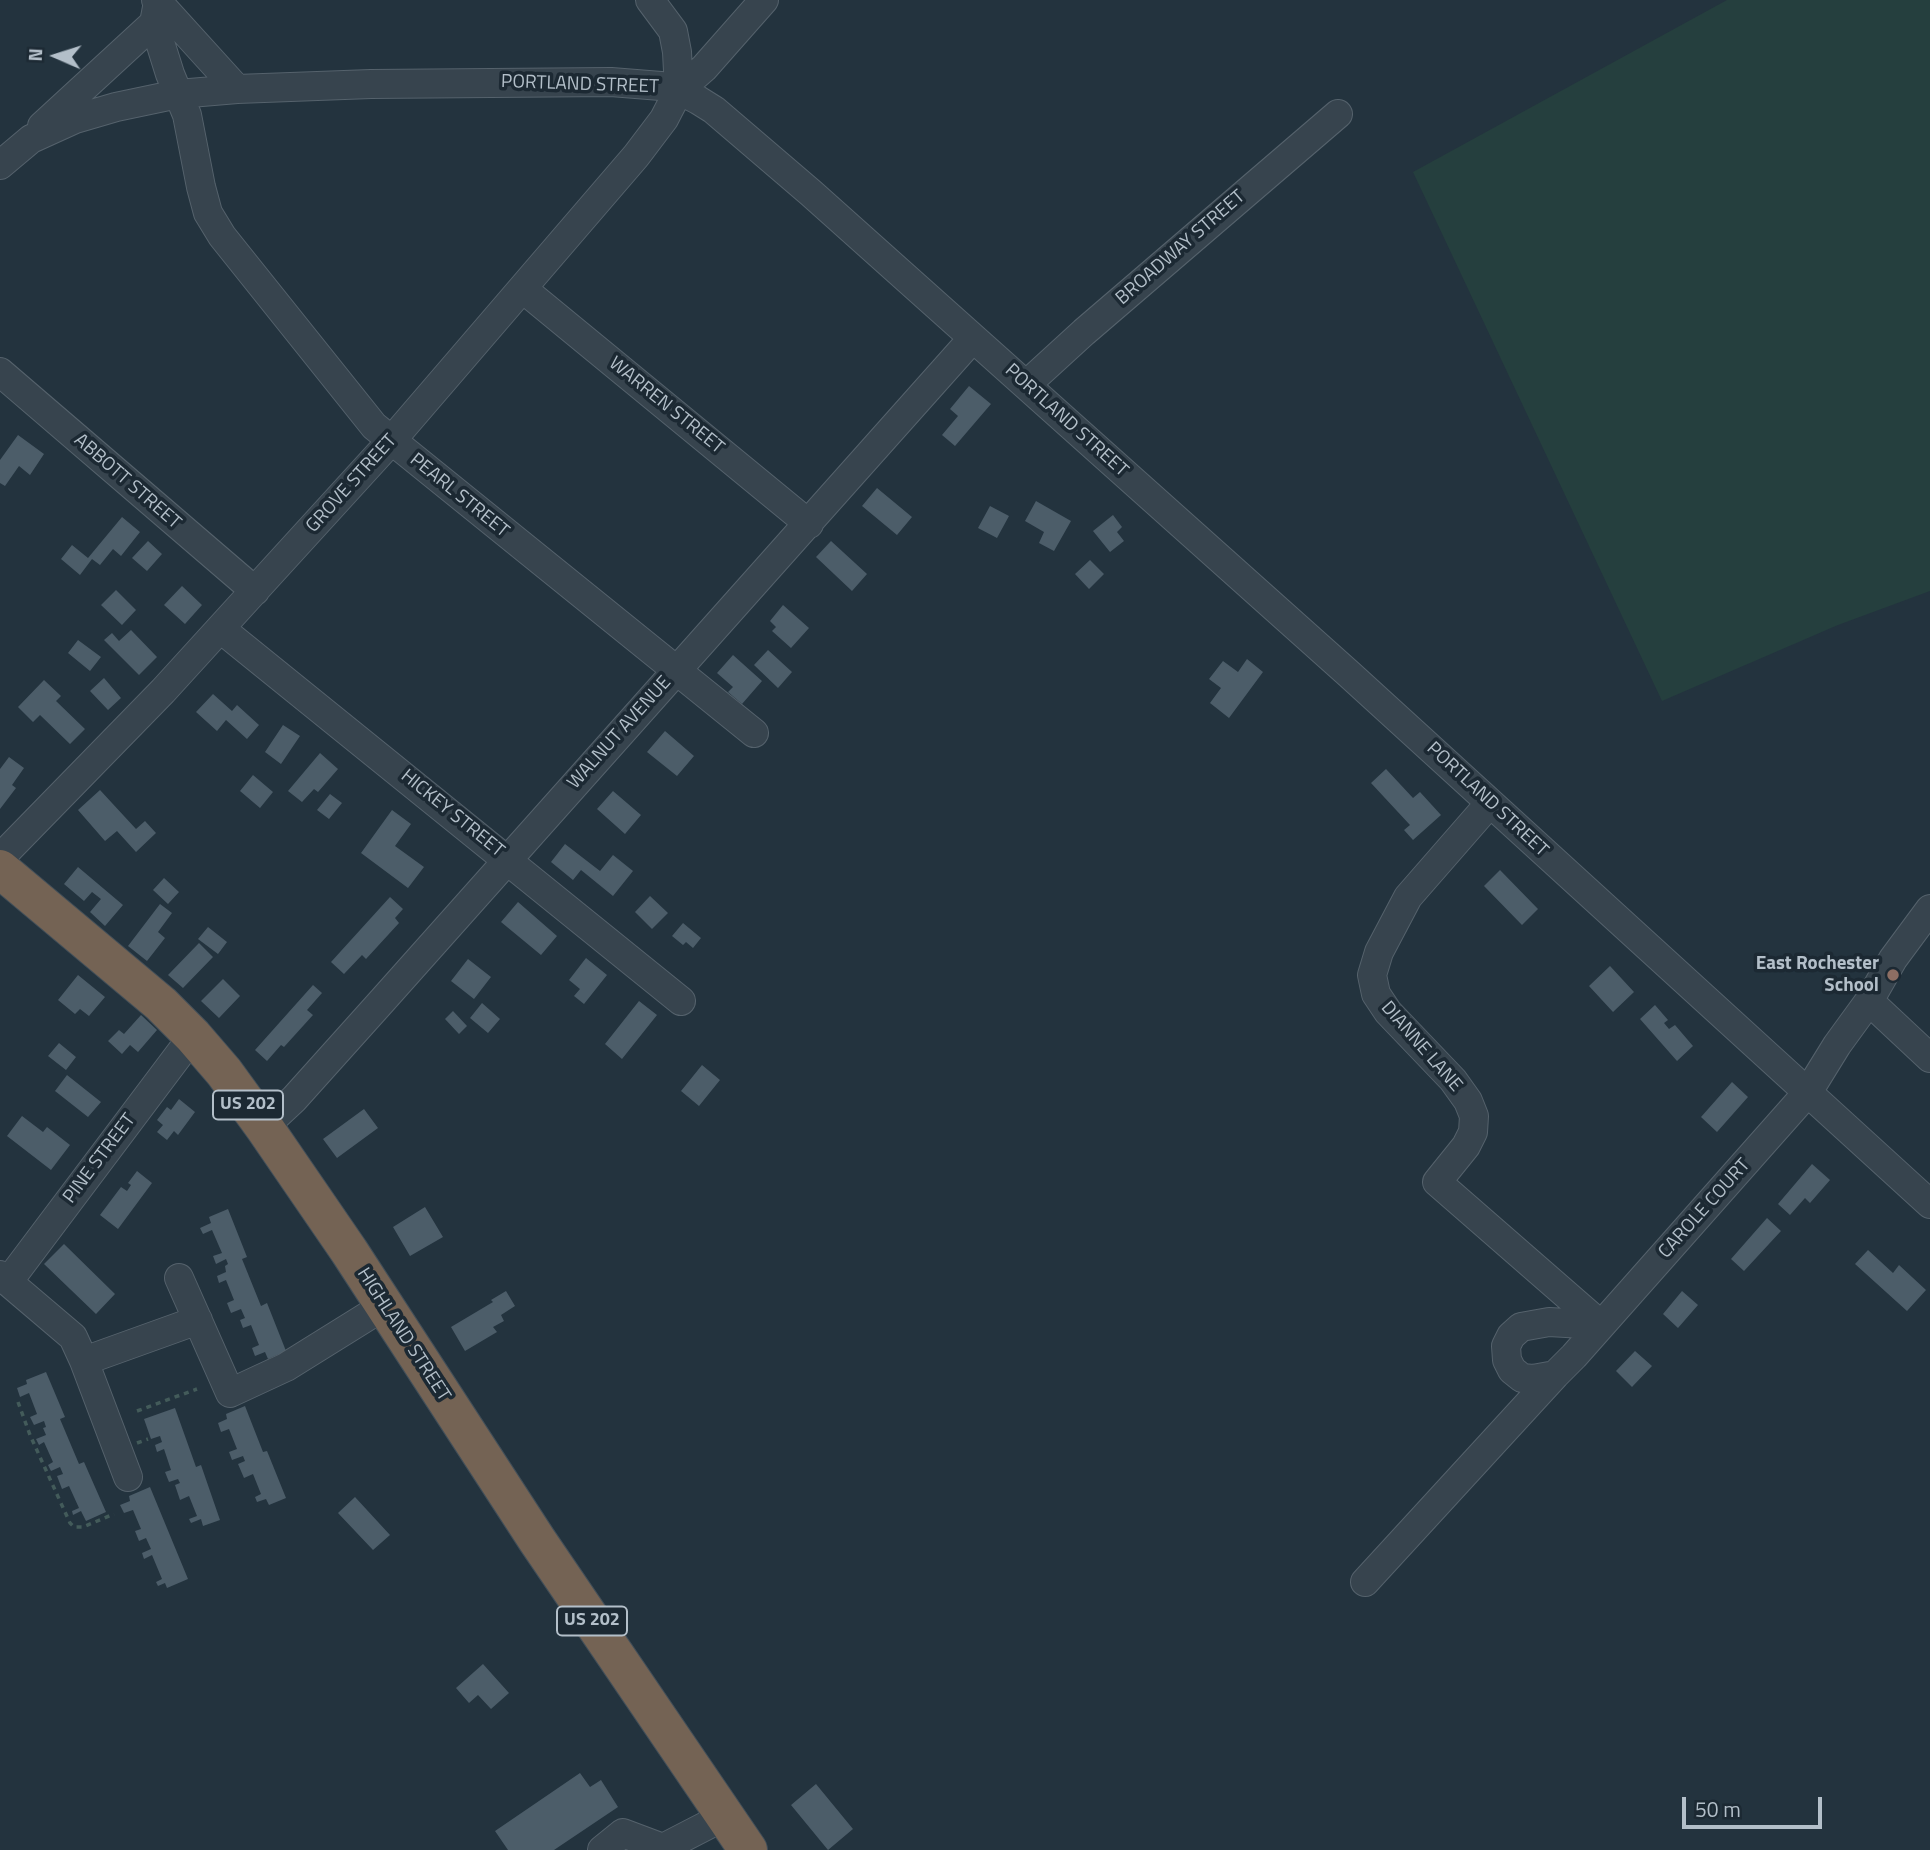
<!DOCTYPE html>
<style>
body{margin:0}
#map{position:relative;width:1930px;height:1850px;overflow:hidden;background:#23333e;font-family:"Titillium Web",sans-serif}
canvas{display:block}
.north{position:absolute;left:21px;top:21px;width:70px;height:70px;-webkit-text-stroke:5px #1c2933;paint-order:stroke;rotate:273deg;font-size:19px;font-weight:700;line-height:28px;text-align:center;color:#b3bfc9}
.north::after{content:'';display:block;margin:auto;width:24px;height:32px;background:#b3bfc9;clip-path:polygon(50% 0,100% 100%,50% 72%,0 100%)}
.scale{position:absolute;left:1682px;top:1797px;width:140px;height:32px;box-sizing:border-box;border:4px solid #b3bfc9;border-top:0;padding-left:9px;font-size:21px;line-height:24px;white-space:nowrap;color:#b3bfc9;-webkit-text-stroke:5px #1c2933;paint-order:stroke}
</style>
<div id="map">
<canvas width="1930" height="1850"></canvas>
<div class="north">N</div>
<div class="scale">50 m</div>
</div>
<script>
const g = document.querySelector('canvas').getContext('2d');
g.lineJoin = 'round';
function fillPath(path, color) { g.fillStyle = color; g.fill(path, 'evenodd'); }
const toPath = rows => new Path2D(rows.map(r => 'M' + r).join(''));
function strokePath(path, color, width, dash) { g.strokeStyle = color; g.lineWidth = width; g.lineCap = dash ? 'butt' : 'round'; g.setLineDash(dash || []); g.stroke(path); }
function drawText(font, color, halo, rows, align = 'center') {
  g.font = font + ' "Titillium Web",sans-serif'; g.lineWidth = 7; g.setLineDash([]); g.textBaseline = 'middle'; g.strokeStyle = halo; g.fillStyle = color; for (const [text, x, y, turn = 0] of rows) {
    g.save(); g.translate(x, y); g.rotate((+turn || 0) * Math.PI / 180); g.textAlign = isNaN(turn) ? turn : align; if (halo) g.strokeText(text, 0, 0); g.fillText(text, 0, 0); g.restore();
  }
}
const green = toPath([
 [1727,0,1930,0,1930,591,1838,625,1662,701,1413,172]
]);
const building = toPath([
 [969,386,991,404,955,446,942,435,958,416,950,409],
 [18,435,44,454,30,475,19,466,5,486,0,483,0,460],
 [877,488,912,517,897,535,862,506],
 [1036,501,1071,521,1054,551,1039,543,1044,532,1025,521],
 [990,506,1009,516,997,538,978,528],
 [1113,515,1122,527,1117,532,1124,541,1110,552,1093,531],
 [122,517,140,532,121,556,113,549,100,565,92,559,80,575,61,559,72,545,88,558],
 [148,541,162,554,147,571,132,558],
 [831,541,867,574,852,591,816,557],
 [1090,560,1104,574,1089,589,1075,574],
 [182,586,202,605,185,624,164,605],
 [116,590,136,610,122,625,101,605],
 [783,605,809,628,791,648,772,631,776,627,770,621],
 [131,630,157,657,139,675,104,640,112,633,119,641],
 [78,640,101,657,90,671,68,653],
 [768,650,792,672,778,688,754,665],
 [733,655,762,681,742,704,728,692,733,687,717,673],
 [1247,659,1263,672,1229,718,1210,703,1221,688,1209,679,1223,661,1238,672],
 [104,678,121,698,108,710,90,691],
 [44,680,61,696,56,701,85,729,70,744,40,715,33,722,18,707],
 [213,694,232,711,237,705,259,725,247,739,226,720,217,731,196,712],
 [283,725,300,736,281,764,265,752],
 [665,731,694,756,677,776,647,752],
 [320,753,338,769,318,792,314,789,302,802,288,791],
 [9,757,24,768,12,785,16,788,0,809,0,769],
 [1386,769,1413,798,1420,792,1441,815,1413,840,1404,830,1410,825,1371,783],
 [253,775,273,792,260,808,240,791],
 [100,790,136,829,145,821,156,833,136,852,117,831,105,841,78,810],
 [613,791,641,815,625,834,597,809],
 [330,794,342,803,329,819,317,810],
 [392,810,411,824,395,846,424,867,408,888,361,853],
 [565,844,600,871,613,855,633,871,613,896,581,870,573,880,551,862],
 [78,867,123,905,105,926,90,912,101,899,92,892,84,901,64,884],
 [1500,870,1538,909,1522,925,1484,886],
 [164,878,179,892,168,904,153,890],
 [650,896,668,913,652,929,635,912],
 [390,897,403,909,395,918,399,923,366,959,362,955,344,974,331,962],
 [518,902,557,936,541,955,501,922],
 [160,904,172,913,158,932,165,938,147,961,128,946],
 [683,923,701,938,693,948,686,942,683,945,672,936],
 [208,927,227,942,218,954,198,939],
 [199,943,213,957,183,988,168,975],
 [586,958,607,975,584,1004,574,996,580,989,569,980],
 [468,959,491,977,474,999,451,981],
 [1610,966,1634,992,1613,1012,1589,986],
 [78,975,105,997,89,1016,80,1009,75,1014,58,1000],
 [223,979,240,996,219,1018,201,1001],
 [313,985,322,993,307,1010,313,1015,284,1047,281,1045,267,1061,255,1050],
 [639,1001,657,1015,622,1059,605,1044],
 [482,1003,500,1019,488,1033,470,1018],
 [1655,1005,1668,1020,1664,1023,1669,1029,1675,1025,1693,1046,1677,1061,1640,1019],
 [453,1011,467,1026,459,1034,445,1019],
 [141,1015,157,1030,138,1052,130,1045,122,1054,108,1041,119,1030,124,1034],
 [59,1043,76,1057,66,1070,48,1056],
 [702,1065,720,1080,699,1106,681,1091],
 [67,1075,101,1102,88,1117,55,1091],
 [1732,1082,1748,1097,1717,1132,1701,1117],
 [179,1099,195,1112,178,1135,174,1131,167,1140,157,1132,163,1125,157,1120,167,1107,171,1110],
 [364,1109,378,1128,337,1158,323,1139],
 [22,1116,43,1132,47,1127,70,1145,51,1170,7,1136],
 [1812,1164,1830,1180,1810,1203,1805,1198,1790,1215,1778,1204],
 [137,1171,152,1183,118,1229,100,1215,121,1187,127,1191,131,1185,128,1183],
 [425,1207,443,1237,410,1256,393,1227],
 [228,1209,247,1257,242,1259,261,1306,267,1303,286,1351,268,1359,265,1352,255,1356,252,1348,259,1345,251,1325,243,1328,240,1320,245,1318,241,1309,231,1313,227,1303,234,1300,226,1280,219,1283,217,1276,226,1272,225,1266,228,1264,226,1259,216,1264,213,1256,222,1253,212,1230,203,1234,200,1228,211,1223,209,1217],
 [1767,1218,1781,1231,1744,1271,1731,1259],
 [64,1244,115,1294,96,1314,44,1264],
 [1868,1250,1893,1273,1899,1265,1926,1290,1907,1311,1855,1264],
 [506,1291,515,1306,501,1315,504,1321,493,1327,497,1332,465,1351,451,1327,493,1302,491,1300],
 [1682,1291,1698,1305,1678,1328,1663,1314],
 [1635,1351,1652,1366,1632,1387,1616,1371],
 [46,1372,65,1417,60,1419,79,1464,84,1462,106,1512,86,1521,81,1511,73,1515,72,1511,79,1508,69,1486,62,1489,57,1476,63,1474,60,1467,51,1471,48,1465,53,1462,44,1442,39,1445,36,1439,46,1435,43,1428,46,1427,44,1421,34,1425,30,1417,37,1414,29,1393,20,1397,17,1388,27,1384,26,1380],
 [245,1406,263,1452,267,1451,286,1498,269,1505,266,1499,257,1502,255,1497,261,1494,253,1474,244,1478,238,1464,245,1461,243,1456,232,1460,229,1452,237,1449,229,1429,221,1432,218,1423,227,1419,226,1414],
 [175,1408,196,1467,201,1465,220,1520,203,1526,201,1519,191,1523,189,1519,197,1516,189,1496,180,1500,175,1485,180,1483,178,1479,169,1482,165,1472,171,1470,164,1449,157,1452,155,1445,162,1442,160,1436,151,1439,144,1419],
 [150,1487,188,1579,167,1588,165,1583,158,1586,156,1582,162,1579,152,1555,144,1559,142,1553,151,1549,146,1538,139,1541,135,1531,141,1529,133,1510,124,1513,120,1505,130,1501,129,1496],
 [355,1497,390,1535,373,1550,338,1513],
 [483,1664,509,1693,491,1709,478,1695,469,1703,456,1688],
 [580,1773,590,1787,601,1780,618,1807,554,1850,508,1850,495,1831],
 [816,1784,853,1829,828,1850,791,1805]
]);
const path = toPath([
 [18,1402,30,1435,70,1523,74,1527,83,1527,114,1514],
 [137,1411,197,1389],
 [137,1443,148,1439]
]);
const minor = toPath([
 [156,0,158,2,154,23,170,74,187,115,201,187,208,213,222,236,374,426,754,733],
 [650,0,673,31,677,52,679,90],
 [158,2,237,89],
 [42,126,154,23],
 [0,165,31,139,75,119,116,107,178,94,237,89,371,84,611,82,661,86,679,90,698,100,714,110,811,193,1349,674,1930,1204],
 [523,289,809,524],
 [0,372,255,591],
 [1026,385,1084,332,1338,114],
 [221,629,681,1001],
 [1490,803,1408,897,1379,952,1372,975,1376,994,1388,1012,1453,1080,1468,1101,1474,1116,1473,1132,1466,1146,1437,1182,1601,1325],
 [0,858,163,691,391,441,636,156,664,119,679,90,704,68,764,0],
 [1869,1001,1930,1058],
 [264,1127,294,1099,382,1001,973,338],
 [0,1275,73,1337,84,1361],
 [179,1278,230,1393,286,1367,384,1306],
 [8,1282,193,1036],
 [1601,1325,1549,1322,1521,1327,1511,1336,1506,1346,1507,1360,1512,1370,1522,1378,1533,1379,1555,1375,1574,1356,1808,1092,1837,1045,1869,1001,1893,959,1930,909],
 [128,1477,84,1361,198,1320],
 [1365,1582,1555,1375],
 [602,1850,623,1833,663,1848,725,1816]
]);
const highway = toPath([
 [0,869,161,1004,193,1036,224,1072,264,1127,349,1251,537,1540,748,1850]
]);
const markers = [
 [1893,975,7,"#8d6e63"]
];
const shields = [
 [248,1105,70],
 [592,1621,70]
];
const shieldNames = [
 ["US 202",248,1105],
 ["US 202",592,1621]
];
const streetNames = [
 ["PORTLAND STREET",580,85,2],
 ["BROADWAY STREET",1181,248,-41],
 ["WARREN STREET",666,406,39],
 ["PORTLAND STREET",1066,421,42],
 ["ABBOTT STREET",127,482,41],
 ["GROVE STREET",352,484,-48],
 ["PEARL STREET",459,496,39],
 ["WALNUT AVENUE",620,733,-48],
 ["PORTLAND STREET",1487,800,43],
 ["HICKEY STREET",452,814,39],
 ["DIANNE LANE",1421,1047,49],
 ["PINE STREET",100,1159,-53],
 ["CAROLE COURT",1705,1209,-48],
 ["HIGHLAND STREET",403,1335,57]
];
const poiNames = [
 ["East Rochester",1879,964],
 ["School",1879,986]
];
fillPath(green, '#253f3e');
fillPath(building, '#4c5d69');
strokePath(minor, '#55626c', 30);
strokePath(highway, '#424f59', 40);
strokePath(path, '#435b5a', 3.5, [5, 5]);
strokePath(minor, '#37444e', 28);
strokePath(highway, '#746354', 38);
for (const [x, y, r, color] of markers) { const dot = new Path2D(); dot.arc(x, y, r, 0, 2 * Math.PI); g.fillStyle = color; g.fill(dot); strokePath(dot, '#1c2933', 2.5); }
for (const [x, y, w] of shields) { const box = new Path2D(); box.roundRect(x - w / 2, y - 14.5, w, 29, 5); g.fillStyle = '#1c2933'; g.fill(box); strokePath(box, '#b3bfc9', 2); }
drawText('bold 18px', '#b3bfc9', null, shieldNames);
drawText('19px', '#b3bfc9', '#1c2933', streetNames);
drawText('bold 19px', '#b3bfc9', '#1c2933', poiNames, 'right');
</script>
